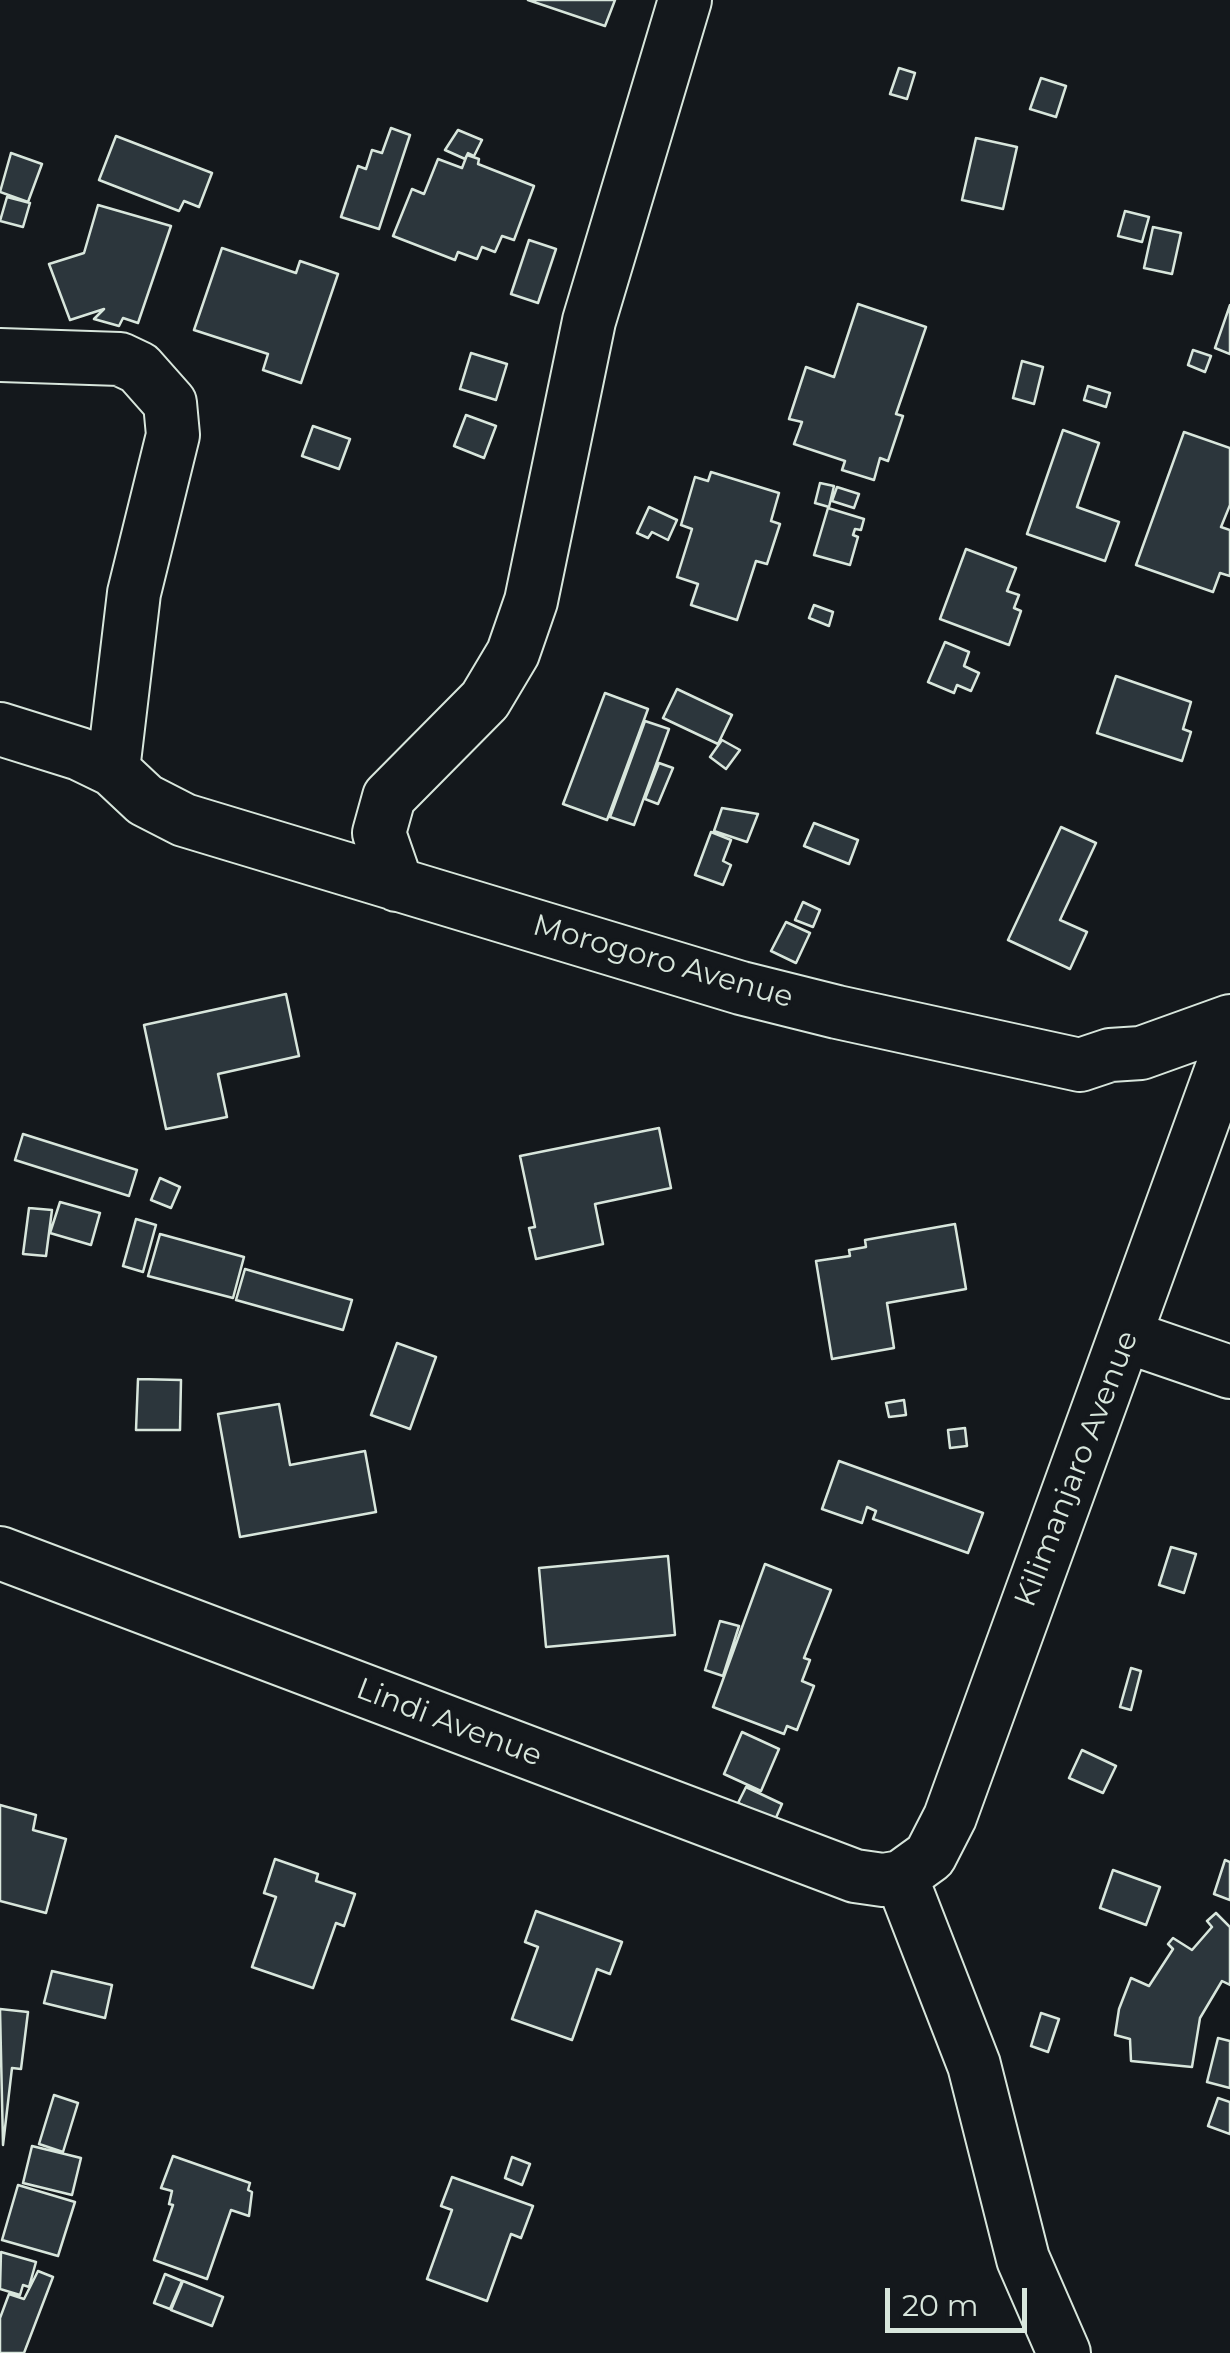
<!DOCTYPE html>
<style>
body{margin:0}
#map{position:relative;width:1230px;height:2353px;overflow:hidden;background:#14181c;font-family:Montserrat,sans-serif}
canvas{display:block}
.scale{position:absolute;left:885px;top:2288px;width:142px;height:45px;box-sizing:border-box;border:5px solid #d8e6dc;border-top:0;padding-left:12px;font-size:30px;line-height:35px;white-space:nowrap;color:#d8e6dc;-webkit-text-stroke:8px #14181c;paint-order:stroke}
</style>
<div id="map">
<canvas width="1230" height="2353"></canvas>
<div class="scale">20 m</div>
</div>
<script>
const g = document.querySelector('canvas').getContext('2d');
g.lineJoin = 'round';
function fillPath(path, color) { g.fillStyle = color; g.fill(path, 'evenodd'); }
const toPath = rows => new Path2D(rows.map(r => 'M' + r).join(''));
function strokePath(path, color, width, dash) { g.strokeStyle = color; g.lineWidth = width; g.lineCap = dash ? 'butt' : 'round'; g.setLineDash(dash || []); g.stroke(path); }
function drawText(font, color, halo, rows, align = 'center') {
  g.font = font + ' Montserrat,sans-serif'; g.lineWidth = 8; g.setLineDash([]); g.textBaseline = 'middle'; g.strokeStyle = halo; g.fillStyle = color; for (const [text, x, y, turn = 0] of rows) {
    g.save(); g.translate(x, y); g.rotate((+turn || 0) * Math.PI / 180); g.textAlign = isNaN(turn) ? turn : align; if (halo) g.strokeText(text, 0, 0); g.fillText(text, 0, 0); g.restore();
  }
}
const building = toPath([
 [528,0,615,0,605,26,528,0],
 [899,68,915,73,907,99,890,94,899,68],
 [1041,78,1066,86,1056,117,1030,109,1041,78],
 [391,128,410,135,379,229,341,217,358,166,366,169,372,150,382,153,391,128],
 [458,130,482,140,474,156,468,153,465,159,445,150,458,130],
 [116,136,212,173,199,207,184,201,179,211,99,180,116,136],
 [976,138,1017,147,1003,209,962,200,976,138],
 [11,153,42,164,28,202,0,192,11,153],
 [467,155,479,159,478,164,534,186,514,240,502,236,495,252,482,247,477,259,458,252,455,260,393,236,412,189,424,194,438,159,462,168,467,155],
 [7,197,30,203,23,227,0,221,7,197],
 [98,205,171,226,138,323,123,318,119,326,94,319,104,309,70,320,49,264,84,253,98,205],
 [1125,211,1149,217,1142,242,1118,236,1125,211],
 [1153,227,1181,233,1172,274,1144,268,1153,227],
 [529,240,556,249,538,303,511,294,529,240],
 [222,248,296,273,300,261,338,274,301,383,263,370,268,354,194,330,222,248],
 [858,304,926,327,896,414,903,416,888,461,880,458,874,480,842,470,845,461,794,444,802,422,789,419,806,367,834,377,858,304],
 [1230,305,1230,354,1215,348,1230,305],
 [1193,350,1211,356,1205,372,1188,365,1193,350],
 [471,353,507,364,496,400,460,389,471,353],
 [1022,361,1043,367,1034,404,1013,398,1022,361],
 [1088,386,1110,393,1106,407,1084,400,1088,386],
 [466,415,496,426,484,458,454,446,466,415],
 [313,426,350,439,339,469,302,456,313,426],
 [1063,430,1099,443,1077,507,1119,522,1105,561,1027,534,1063,430],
 [1184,432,1230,448,1230,505,1221,527,1230,530,1230,576,1220,573,1213,592,1136,565,1184,432],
 [711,472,779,493,771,521,780,524,767,564,756,561,737,620,691,605,698,584,677,577,692,529,681,525,695,477,708,481,711,472],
 [820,483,834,486,829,507,815,503,820,483],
 [837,487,859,494,854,508,832,501,837,487],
 [649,507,677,520,668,540,652,532,648,538,637,533,649,507],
 [828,508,864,519,861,530,855,529,853,535,858,537,850,565,814,555,828,508],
 [966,549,1016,568,1007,591,1019,595,1014,608,1021,611,1009,645,940,619,966,549],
 [814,605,833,612,829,626,809,618,814,605],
 [945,642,969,652,964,666,979,673,971,691,957,685,954,693,928,682,945,642],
 [1116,676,1191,702,1183,729,1191,732,1182,761,1097,733,1116,676],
 [677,689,732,715,718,744,663,718,677,689],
 [605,693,648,709,607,820,563,804,605,693],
 [645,721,669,729,634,825,610,817,645,721],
 [722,740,740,750,726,769,710,757,722,740],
 [659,763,673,768,658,804,645,799,659,763],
 [722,808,758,814,747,842,714,831,722,808],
 [814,823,858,840,849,864,804,846,814,823],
 [1061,827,1096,843,1060,920,1087,932,1070,969,1008,940,1061,827],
 [711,832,731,840,723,861,731,865,723,885,695,875,711,832],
 [803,902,820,910,813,927,795,920,803,902],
 [786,922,810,933,796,963,771,951,786,922],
 [286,994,299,1056,218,1074,227,1117,166,1129,144,1025,286,994],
 [659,1128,671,1188,595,1204,603,1244,536,1259,529,1228,535,1227,520,1156,659,1128],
 [23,1134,137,1170,129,1196,15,1160,23,1134],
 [160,1178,180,1187,171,1208,151,1200,160,1178],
 [60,1202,100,1213,91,1245,50,1233,60,1202],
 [29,1208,52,1210,46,1256,23,1254,29,1208],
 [136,1219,156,1225,143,1272,123,1266,136,1219],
 [955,1224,966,1289,887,1303,894,1348,832,1359,816,1261,850,1256,849,1250,866,1247,865,1240,955,1224],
 [160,1234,244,1257,233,1298,148,1276,160,1234],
 [245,1269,352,1300,343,1330,236,1300,245,1269],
 [397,1343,436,1357,410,1429,371,1415,397,1343],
 [138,1379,181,1380,180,1430,136,1430,138,1379],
 [904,1400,906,1415,889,1417,886,1403,904,1400],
 [279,1404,290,1465,365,1451,376,1512,240,1537,218,1414,279,1404],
 [965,1428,967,1446,950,1448,948,1430,965,1428],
 [839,1461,983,1513,968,1553,873,1519,876,1511,867,1507,862,1523,822,1509,839,1461],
 [1171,1547,1196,1554,1184,1593,1159,1585,1171,1547],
 [668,1556,675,1635,546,1647,539,1568,668,1556],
 [765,1564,831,1590,804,1658,810,1660,802,1681,814,1686,797,1730,787,1726,784,1734,713,1707,765,1564],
 [720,1621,739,1626,723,1676,705,1670,720,1621],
 [1131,1668,1141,1671,1131,1710,1120,1707,1131,1668],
 [742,1732,779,1749,761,1791,724,1774,742,1732],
 [1082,1750,1116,1766,1103,1793,1069,1778,1082,1750],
 [746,1787,782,1804,775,1820,738,1803,746,1787],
 [0,1805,36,1815,33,1830,66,1839,46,1913,0,1901,0,1805],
 [275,1859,318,1874,316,1881,355,1894,344,1926,336,1923,313,1988,252,1967,276,1897,264,1893,275,1859],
 [1225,1860,1230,1862,1230,1900,1214,1894,1225,1860],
 [1113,1870,1160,1887,1146,1925,1100,1908,1113,1870],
 [536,1911,622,1942,610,1974,597,1969,572,2040,512,2019,538,1947,525,1942,536,1911],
 [1216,1913,1230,1927,1230,1985,1222,1981,1200,2018,1192,2067,1131,2061,1130,2039,1115,2035,1119,2009,1131,1978,1149,1986,1173,1949,1168,1944,1173,1938,1192,1950,1212,1927,1207,1921,1216,1913],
 [52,1971,112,1985,105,2018,44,2003,52,1971],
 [0,2009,28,2012,21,2069,12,2068,3,2145,0,2009],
 [1041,2013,1059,2019,1048,2052,1031,2046,1041,2013],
 [1218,2038,1230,2041,1230,2088,1207,2082,1218,2038],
 [54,2095,78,2103,63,2152,39,2144,54,2095],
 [1218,2098,1230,2102,1230,2134,1208,2126,1218,2098],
 [32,2146,81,2158,72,2195,23,2183,32,2146],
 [173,2156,250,2183,248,2190,252,2192,249,2216,231,2210,207,2279,154,2260,173,2205,169,2204,172,2191,161,2188,173,2156],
 [512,2157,530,2164,522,2185,505,2178,512,2157],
 [452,2177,533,2206,521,2238,511,2234,487,2301,427,2279,452,2210,441,2206,452,2177],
 [18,2185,75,2202,58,2256,2,2240,18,2185],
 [1,2252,36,2262,29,2287,23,2285,20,2295,0,2289,1,2252],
 [38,2271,53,2277,24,2353,0,2353,0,2318,9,2294,24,2299,38,2271],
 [165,2274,182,2281,170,2309,154,2303,165,2274],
 [183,2281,223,2297,212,2326,171,2310,183,2281]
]);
const minor = toPath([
 [0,355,120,359,139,368,170,403,173,435,134,593,113,770],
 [0,729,80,754,113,770,145,800,184,820,741,988,837,1012,1080,1065,1110,1055,1141,1053,1230,1021],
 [397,885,379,833,389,797,485,700,513,653,531,601,589,321,685,0],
 [1128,1337,1230,1372],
 [0,1553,855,1876,883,1880,901,1877,930,1856,950,1817,1230,1046],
 [901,1877,974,2065,1023,2259,1064,2353]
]);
const streetNames = [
 ["Morogoro Avenue",663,962,16],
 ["Kilimanjaro Avenue",1077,1469,-69],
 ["Lindi Avenue",449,1723,21]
];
fillPath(building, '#2c363c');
strokePath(building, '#d8e6dc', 2.5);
strokePath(minor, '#d8e6dc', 56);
strokePath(minor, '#14181c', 52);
drawText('30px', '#d8e6dc', '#14181c', streetNames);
</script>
